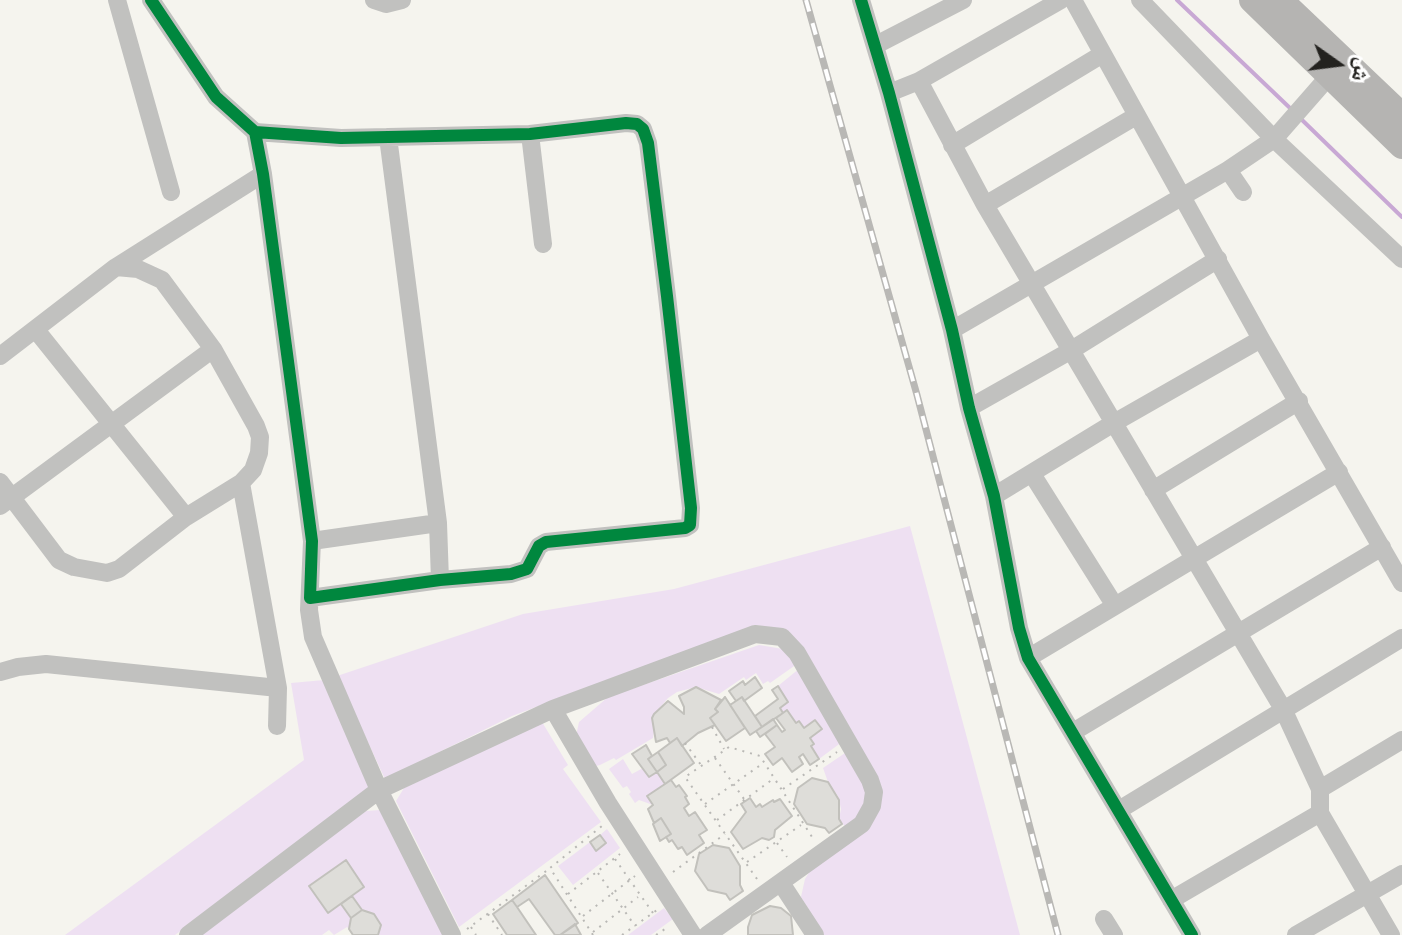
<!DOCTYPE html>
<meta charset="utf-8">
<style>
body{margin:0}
#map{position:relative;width:1402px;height:935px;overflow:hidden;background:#f5f4ee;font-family:Montserrat,"Noto Naskh Arabic",sans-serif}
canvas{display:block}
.north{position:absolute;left:1298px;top:24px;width:80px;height:80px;-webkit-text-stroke:6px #fff;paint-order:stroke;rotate:104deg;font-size:22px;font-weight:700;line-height:32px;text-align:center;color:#23221f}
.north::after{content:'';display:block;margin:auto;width:28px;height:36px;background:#23221f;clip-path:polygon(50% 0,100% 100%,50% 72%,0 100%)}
</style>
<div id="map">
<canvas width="1402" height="935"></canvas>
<div class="north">ش</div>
</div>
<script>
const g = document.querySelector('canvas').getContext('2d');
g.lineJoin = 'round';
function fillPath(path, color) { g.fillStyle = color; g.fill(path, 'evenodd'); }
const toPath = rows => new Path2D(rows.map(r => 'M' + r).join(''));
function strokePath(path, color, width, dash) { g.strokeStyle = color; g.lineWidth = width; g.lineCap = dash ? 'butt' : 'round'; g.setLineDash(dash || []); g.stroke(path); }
const green = toPath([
 [910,526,1020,935,824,935,801,897,805,879,810,871,866,831,878,782,789,631,755,625,512,716,385,779,337,676,523,614,674,589],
 [759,645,783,649,797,664,770,683,768,681,763,684,756,673,746,680,744,677,719,694,696,687,677,692,668,698,657,711,653,738,616,760,614,758,600,765,596,766,576,736,579,722,608,697],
 [800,668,842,742,819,759,811,746,814,744,810,738,822,729,815,720,804,728,799,721,796,723,787,711,783,713,780,708,788,702,778,686],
 [324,680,373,789,175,935,65,935,304,760,291,683],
 [542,722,568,765,563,769,601,822,459,927,396,801,404,788],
 [848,751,865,784,866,801,860,816,846,828,839,819,841,809,838,796,828,782,823,768],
 [623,759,632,774,643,768,657,772,665,784,647,796,653,805,639,800,635,803,629,794,631,792,627,786,623,788,609,769],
 [380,810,445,935,378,935,381,925,362,910,352,896,364,887,345,861,341,904,351,918,349,929,347,927,334,935,329,930,322,935,198,935,349,823,366,811],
 [607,829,620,848,573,885,558,866,590,842,596,850,606,844,600,835],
 [664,908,673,919,651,935,628,935]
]);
const stream = toPath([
 [1177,0,1291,109],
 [1300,118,1402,217]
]);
const building = toPath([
 [755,677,762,688,744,701,742,697,736,701,729,691,743,681,745,685,755,677],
 [778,686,788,702,780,708,783,713,762,727,755,716,778,699,772,690,778,686],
 [696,687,721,700,715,709,718,712,710,718,715,725,698,733,682,746,677,738,670,743,667,738,656,742,652,718,654,714,668,701,684,714,684,707,679,696,696,687],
 [725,697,745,728,726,741,710,718,718,712,715,709,725,697],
 [742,697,762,727,750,735,730,705,742,697],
 [787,710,796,723,799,721,804,728,815,720,822,729,810,738,814,744,811,746,819,759,810,765,803,754,799,757,803,764,792,772,782,758,773,765,765,754,775,747,765,734,777,725,782,732,785,730,776,718,787,710],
 [773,719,777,725,760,737,756,731,773,719],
 [677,738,694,763,665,784,657,772,666,765,658,752,677,738],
 [646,745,652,756,648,759,657,772,649,777,632,754,646,745],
 [658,752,666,765,657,772,648,759,658,752],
 [812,778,828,782,839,800,839,819,842,824,829,833,825,828,807,824,794,804,798,788,812,778],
 [671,780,676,787,679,785,687,796,685,797,689,804,684,808,689,816,695,812,707,830,699,835,704,843,687,855,682,847,678,849,672,840,669,842,666,837,671,834,661,818,654,823,648,809,653,805,647,796,671,780],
 [750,798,756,807,760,804,762,807,773,800,774,802,780,799,792,816,775,830,774,837,769,840,762,838,743,849,731,832,746,812,741,804,750,798],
 [661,818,671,834,660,841,653,824,661,818],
 [600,835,606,843,596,851,590,842,600,835],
 [713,845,729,848,740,866,740,885,743,891,730,900,726,894,708,890,695,871,699,854,713,845],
 [346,860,364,887,328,913,309,886,346,860],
 [545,875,578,923,560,935,555,935,529,899,517,907,512,900,545,875],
 [352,896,362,910,351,918,341,904,352,896],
 [512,900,517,907,536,935,507,935,493,914,512,900],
 [770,906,781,908,791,916,793,935,748,935,748,927,752,915,770,906],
 [362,910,374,914,381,925,378,935,353,935,349,929,351,918,362,910],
 [575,924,581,935,560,935,575,924]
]);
const path = toPath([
 [712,727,724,749],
 [685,743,701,765],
 [715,758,744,799],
 [783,789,837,752],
 [705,804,762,764],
 [717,820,773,779],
 [777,843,787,857],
 [615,859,653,913],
 [747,862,801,825],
 [673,872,725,834],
 [598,873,635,926],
 [757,879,685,777,725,750,729,747,760,756,814,840],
 [568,894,620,854],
 [488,914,502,935],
 [583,916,635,876],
 [471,927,476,935],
 [467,929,549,869],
 [593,932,638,897],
 [593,935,550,868,602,826],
 [622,935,657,910],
 [656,935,668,927]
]);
const minor = toPath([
 [117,0,171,192],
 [151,0,216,97,255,132,263,174,312,541,309,610,313,637,379,790,452,935],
 [374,0,386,4,402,0],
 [861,0,889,93,952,330,969,408,994,496,1019,628,1028,658,1192,935],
 [1073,0,1261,339,1402,583],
 [1140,0,1274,139,1402,259],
 [876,45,963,0],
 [919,81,985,205,1283,709,1320,789,1320,813,1391,935],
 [889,93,919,81,1061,0],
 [255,132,341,138,530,134,626,123,637,124,643,129,648,143,667,296,691,508,690,525,685,528,546,542,539,546,527,569,511,574,440,580,310,598],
 [530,134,543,244],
 [388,137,438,523,440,580],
 [952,145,1101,55],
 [1228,170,1243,192],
 [985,205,1136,116],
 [36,330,186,517],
 [952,330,1228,170,1274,139,1330,75],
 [0,356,116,267,263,174],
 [969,408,1070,351,1218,259],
 [1032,474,1115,606],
 [0,482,59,560,74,567,107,573,119,569,186,517,241,483,253,470,259,453,260,437,256,426,213,349,162,280,138,269,116,267],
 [241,483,278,688,277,726],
 [1153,490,1299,401],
 [994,496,1112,424,1261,339],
 [0,506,213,349],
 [312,541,438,523],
 [1028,658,1339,472],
 [0,672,18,667,46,664,278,688],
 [553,709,608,803,693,935],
 [1073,732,1382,547],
 [1320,789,1402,740],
 [1119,810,1402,638],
 [781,883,815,935],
 [1171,900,1320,813],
 [1104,919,1114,935],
 [188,935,379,790,553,709,755,634,782,637,797,653,870,780,874,792,872,806,862,824,707,935],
 [1296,935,1402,874]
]);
const highway = toPath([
 [1252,0,1402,146],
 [1280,0,1402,116]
]);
const rail = toPath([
 [806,0,917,395,1058,935]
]);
const cycleway = toPath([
 [151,0,216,97,255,132,263,174,312,541,310,598,440,580,511,574,527,569,539,546,546,542,685,528,690,525,691,508,667,296,648,143,643,129,637,124,626,123,530,134,341,138,255,132],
 [861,0,889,93,952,330,969,408,994,496,1019,628,1028,658,1192,935]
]);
fillPath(green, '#eee0f2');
strokePath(stream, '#c8a8d4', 4);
fillPath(building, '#deddd9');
strokePath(building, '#c2c1bc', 2);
strokePath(path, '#b9b8b5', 2, [2, 6]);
strokePath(minor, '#c1c1bf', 18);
strokePath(highway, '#b5b4b2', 26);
strokePath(rail, '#b9b8b5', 7);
strokePath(rail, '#fff', 4, [12]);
strokePath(cycleway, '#00873e', 12);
</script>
